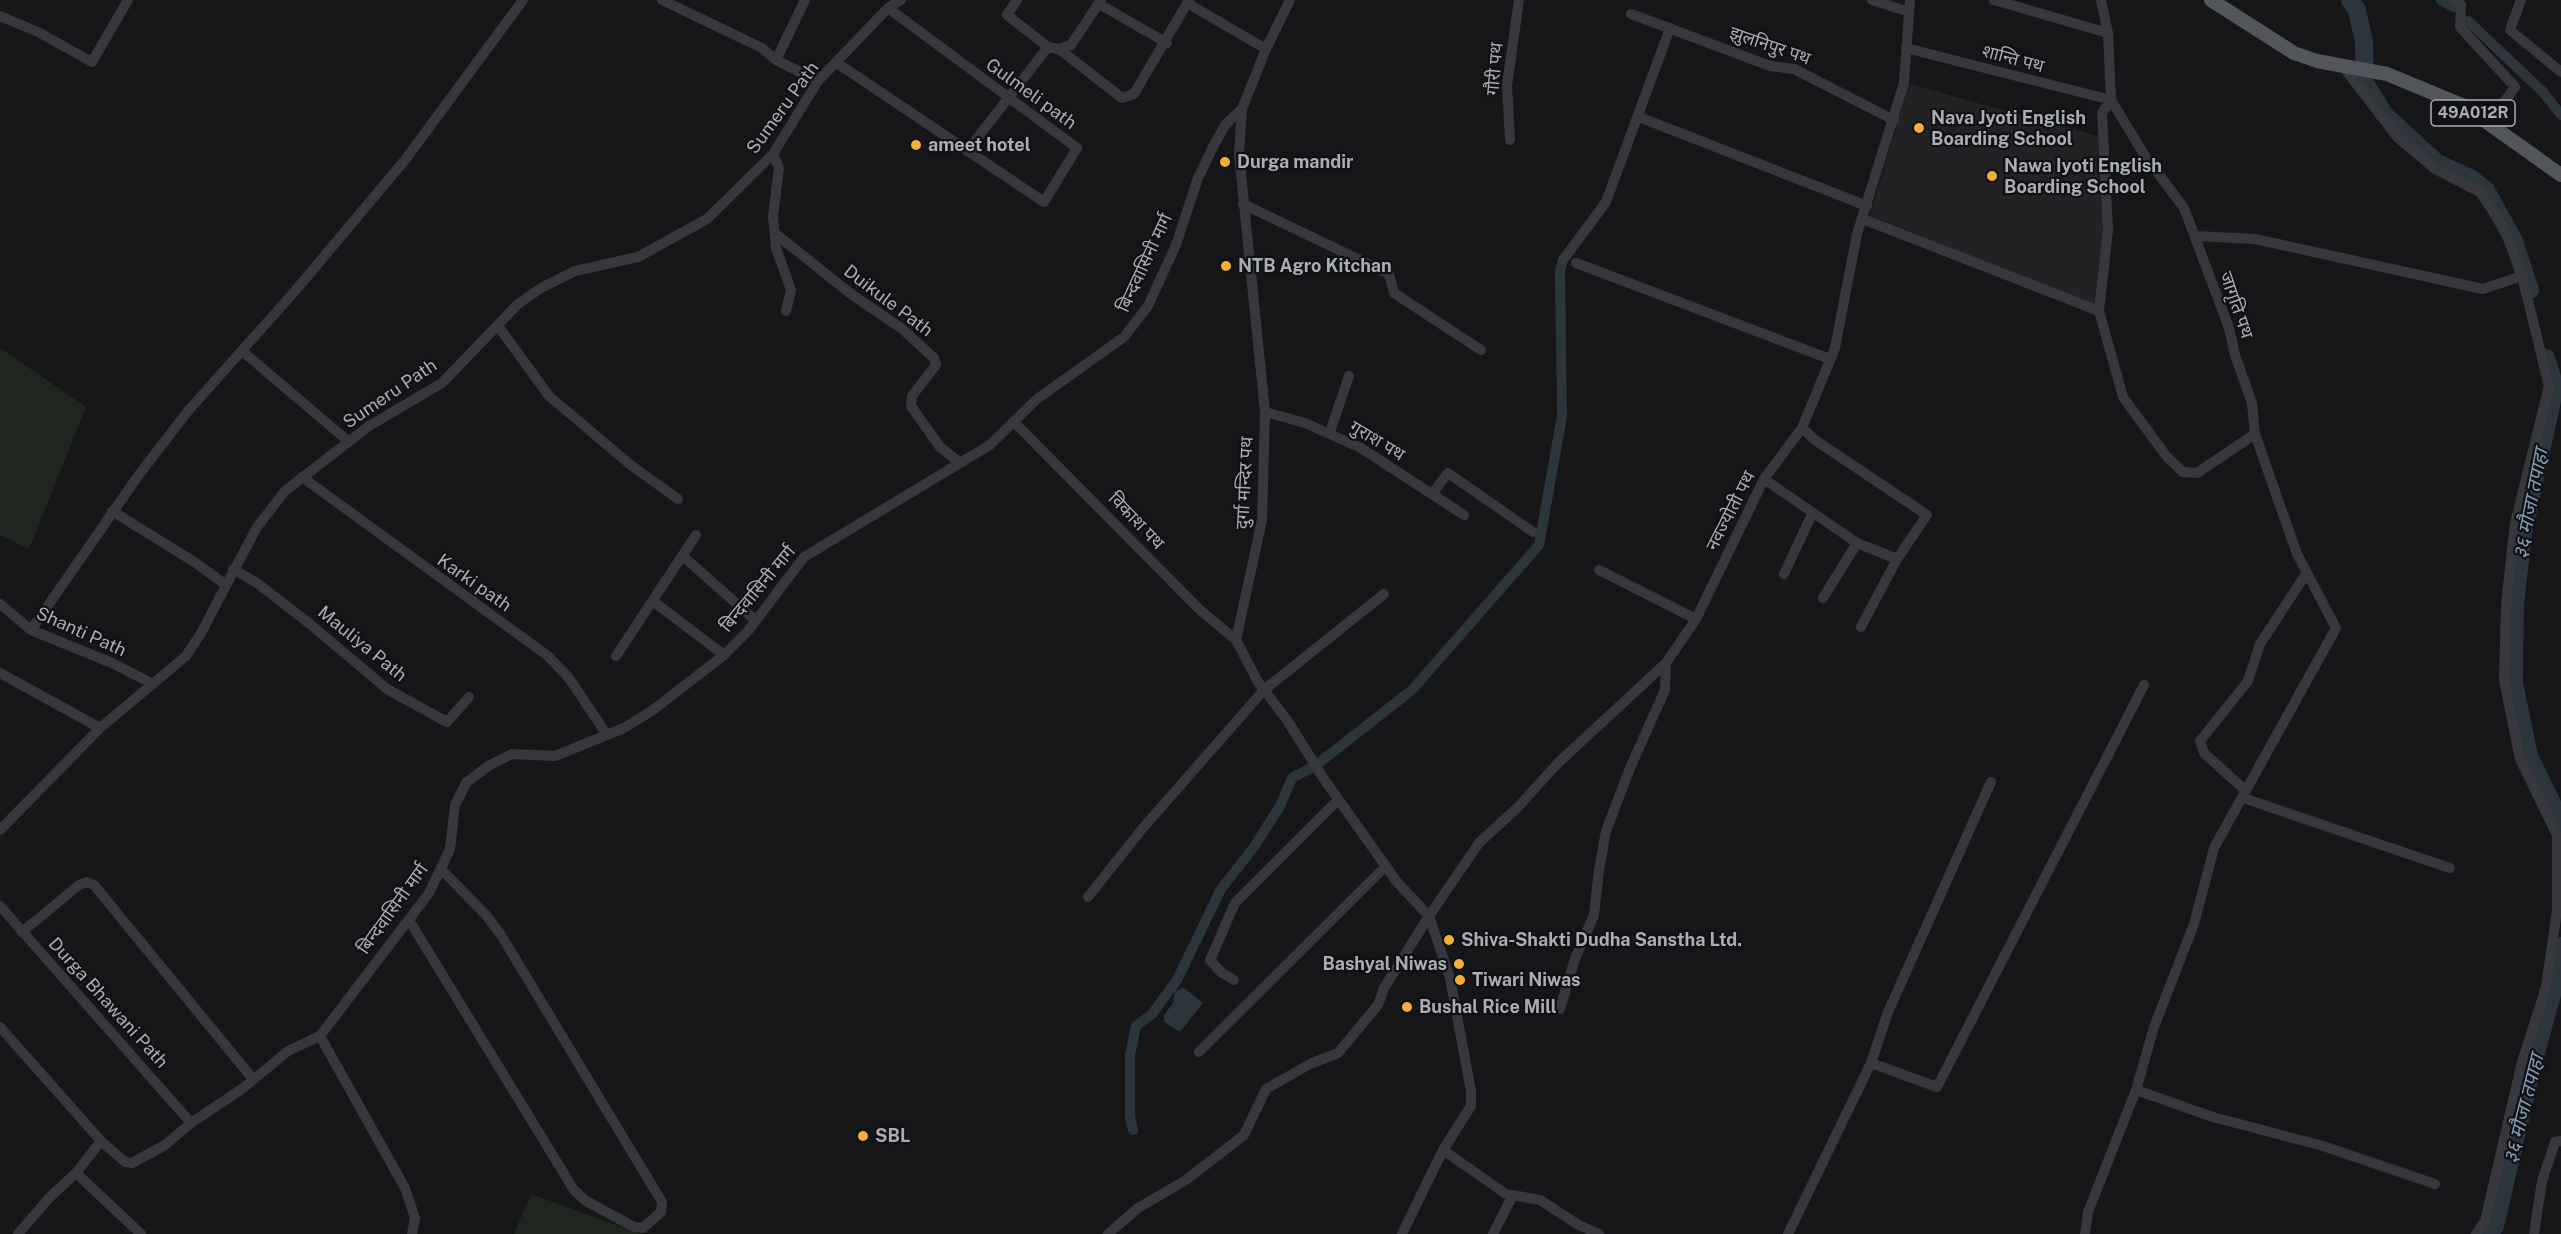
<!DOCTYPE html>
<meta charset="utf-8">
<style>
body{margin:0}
canvas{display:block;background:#161618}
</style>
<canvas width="2561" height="1234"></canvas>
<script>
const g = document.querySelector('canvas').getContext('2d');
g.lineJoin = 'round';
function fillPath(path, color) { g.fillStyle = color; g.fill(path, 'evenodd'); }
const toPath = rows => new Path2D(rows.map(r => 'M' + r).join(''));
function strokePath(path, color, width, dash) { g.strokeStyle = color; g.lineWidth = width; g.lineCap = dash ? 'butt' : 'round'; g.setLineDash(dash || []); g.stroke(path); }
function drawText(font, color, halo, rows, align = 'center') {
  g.font = font + ' "Public Sans","Noto Sans Devanagari",sans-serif'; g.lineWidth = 4.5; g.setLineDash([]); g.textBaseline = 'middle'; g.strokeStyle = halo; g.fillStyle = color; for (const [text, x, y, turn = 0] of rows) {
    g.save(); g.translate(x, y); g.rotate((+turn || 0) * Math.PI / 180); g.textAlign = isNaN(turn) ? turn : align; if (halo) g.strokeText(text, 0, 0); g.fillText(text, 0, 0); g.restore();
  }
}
const built = toPath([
 [1909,84,2101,137,2106,231,2096,307,1870,215]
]);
const green = toPath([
 [0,348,86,407,29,549,0,535],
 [531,1194,641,1234,514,1234]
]);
const water = toPath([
 [1184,988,1203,1003,1180,1032,1164,1022,1164,1015,1173,1003,1175,991]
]);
const canal = toPath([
 [2441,0,2454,7],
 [2468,21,2543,92,2561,115],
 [1133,1130,1130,1117,1130,1055,1136,1026,1152,1014,1177,980,1221,889,1254,847,1280,806,1292,778,1315,766,1412,690,1539,545,1562,416,1560,271,1563,260]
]);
const river = toPath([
 [2350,0,2357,10,2364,42,2365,83,2384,114,2437,163,2472,179,2486,190,2514,241,2530,290],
 [2546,358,2555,387,2523,533,2515,604,2514,683,2529,756,2561,822],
 [2489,1234,2495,1226,2534,1059,2557,977,2561,946]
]);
const minor = toPath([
 [662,0,762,48,776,60,818,81],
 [1017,0,1007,15,1048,47,1059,49,1122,98,1134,94,1189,0],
 [1290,0,1266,49,1242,109,1239,154,1265,412,1262,520,1236,640,1258,682,1287,720,1326,782,1397,882,1429,916,1450,978,1471,1091,1471,1106,1443,1150,1402,1234],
 [1872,0,1909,12],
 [1994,0,2108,33],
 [2454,0,2461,5,2460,27,2515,87,2489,123],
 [2521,0,2510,30,2561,72],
 [1187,3,1266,49],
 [1099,4,1167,43],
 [1631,14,1770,66,1794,69,1894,120],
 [0,16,38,32,92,62,128,0],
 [1906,48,2111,100],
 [1059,49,1071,45,1101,0],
 [776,60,805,0],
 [837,63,1044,202,1077,148,888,8],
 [2341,64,2398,138,2435,169,2480,192,2504,228,2522,276,2549,386,2515,523,2506,605,2504,680,2520,759,2557,835,2557,911,2546,987,2522,1062,2485,1221,2476,1234],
 [2111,100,2102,113,2108,230,2099,311,2123,397,2167,457,2183,472,2197,473,2255,434],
 [1639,117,1867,206],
 [1510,140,1507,85,1519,0],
 [967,151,1048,47],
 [773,154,779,168,773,216,776,248,791,290,786,311],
 [1243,204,1389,274,1394,293,1481,350],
 [1863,219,2099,311],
 [776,234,851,294,901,328,934,358,936,365,912,396,911,406,940,447,959,462],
 [2195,236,2255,239,2483,289,2522,276],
 [1563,260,1606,202,1670,28],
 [1576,263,1830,359],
 [498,326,549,396,632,466,678,499],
 [242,351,348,441],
 [1265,412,1305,423,1361,448,1464,515],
 [1015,423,1199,609,1236,640],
 [1330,432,1349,376],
 [302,477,548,656,569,678,607,735],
 [1764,479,1857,543,1897,559,1927,515,1815,440,1802,428],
 [1432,494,1448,473,1533,532],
 [112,511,196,563,226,585],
 [684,557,755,620],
 [233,569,257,583,310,624,387,689,447,722,469,697],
 [1599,570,1696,619],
 [1784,574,1812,514],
 [1823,598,1857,543],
 [654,602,724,655],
 [0,604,31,630,112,663,153,684],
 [1861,627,1897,559],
 [31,630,138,476,188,411,295,291,405,160,523,0],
 [616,656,696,535],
 [0,673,100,728],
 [2246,791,2204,753,2200,741,2248,681,2260,644,2306,574],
 [2243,798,2450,868],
 [0,830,100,728,186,656,201,633,257,527,285,491,369,426,442,383,518,304,541,288,575,271,638,257,707,219,773,154,818,81,888,8,901,0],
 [1088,897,1142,829,1264,690,1384,594],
 [0,906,191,1123],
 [409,920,574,1190,586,1201,634,1227,643,1228,661,1212,662,1202,501,935,486,915,442,870],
 [22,932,79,885,87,882,94,885,253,1079],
 [1234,980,1221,972,1210,960,1235,903,1338,800],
 [1560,1009,1575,959,1594,915,1599,870,1606,831,1630,768,1665,690,1666,663],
 [0,1027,101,1141,125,1162,132,1163,165,1145,191,1123,242,1089,288,1051,320,1036],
 [320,1036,429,893,450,849,455,805,466,783,488,766,512,754,555,756,624,728,653,710,724,655,748,631,804,557,990,445,1037,399,1124,337,1148,306,1176,245,1198,178,1215,143,1226,124,1242,109],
 [320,1036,405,1188,415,1218,412,1234],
 [1199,1052,1386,866],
 [1871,1063,1937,1087,2144,685],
 [2136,1090,2213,1117,2323,1146,2435,1184],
 [1443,1150,1506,1194,1540,1200,1577,1224,1599,1234],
 [76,1173,141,1234],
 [18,1234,50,1197,76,1173,101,1141],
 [1108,1234,1138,1208,1186,1180,1244,1135,1266,1089,1310,1064,1338,1053,1378,1005,1384,988,1429,916,1479,843,1518,807,1558,763,1666,663,1696,619,1764,479,1802,428,1835,348,1857,234,1904,83,1910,0],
 [1493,1234,1512,1197],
 [1788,1234,1871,1063,1888,1012,1991,782],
 [2085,1234,2088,1212,2136,1090,2154,1027,2194,924,2214,848,2336,628,2297,554,2255,434,2252,403,2235,355,2229,328,2184,208,2145,156,2111,100,2108,33,2101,0],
 [2534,1234,2542,1181,2555,1142,2561,1141]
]);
const major = toPath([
 [2211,0,2294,53,2317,61,2387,74,2464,106,2561,175]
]);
const markers = [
 [1919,128,6,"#f2b134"],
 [916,145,6,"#f2b134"],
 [1225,162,6,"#f2b134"],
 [1992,176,6,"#f2b134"],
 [1226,266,6,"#f2b134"],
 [1449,940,6,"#f2b134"],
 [1459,964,6,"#f2b134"],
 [1460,980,6,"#f2b134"],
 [1407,1007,6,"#f2b134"],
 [863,1136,6,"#f2b134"]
];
const shields = [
 [2473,113,84]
];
const shieldNames = [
 ["49A012R",2473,113]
];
const streetNames = [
 ["झुलनिपुर पथ",1770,46,19],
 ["शान्ति पथ",2013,59,15],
 ["गौरी पथ",1495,69,-85],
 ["Gulmeli path",1031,94,36],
 ["Sumeru Path",783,108,-54],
 ["बिन्दवासिनी मार्ग",1145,263,-65],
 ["Duikule Path",888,301,37],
 ["जागृति पथ",2236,305,71],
 ["Sumeru Path",390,394,-34],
 ["गुराश पथ",1377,441,31],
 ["दुर्गा मन्दिर पथ",1245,483,-87],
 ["नवज्योती पथ",1731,511,-63],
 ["विकाश पथ",1136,521,46],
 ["Karki path",474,583,35],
 ["बिन्दवासिनी मार्ग",758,589,-50],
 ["Shanti Path",81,632,24],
 ["Mauliya Path",362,644,39],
 ["बिन्दवासिनी मार्ग",393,909,-54],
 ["Durga Bhawani Path",108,1003,48]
];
const poiNames = [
 ["Nava Jyoti English",1931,118],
 ["Boarding School",1931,139],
 ["ameet hotel",928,145],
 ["Durga mandir",1237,162],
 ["Nawa Iyoti English",2004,166],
 ["Boarding School",2004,187],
 ["NTB Agro Kitchan",1238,266],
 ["Shiva-Shakti Dudha Sanstha Ltd.",1461,940],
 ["Bashyal Niwas",1447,964,"right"],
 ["Tiwari Niwas",1472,980],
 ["Bushal Rice Mill",1419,1007],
 ["SBL",875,1136]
];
const waterNames = [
 ["३६ मौजा तपाहा",2531,504,-79],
 ["३६ मौजा तपाहा",2524,1109,-76]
];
fillPath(built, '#222225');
fillPath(green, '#1e261f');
fillPath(water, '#2c353c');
strokePath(canal, '#2c353c', 10);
strokePath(river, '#2c353c', 18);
strokePath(minor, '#37383d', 10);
strokePath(major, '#53555c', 14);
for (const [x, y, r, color] of markers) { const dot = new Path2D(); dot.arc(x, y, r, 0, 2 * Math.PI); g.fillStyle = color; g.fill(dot); strokePath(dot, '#111113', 2); }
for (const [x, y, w] of shields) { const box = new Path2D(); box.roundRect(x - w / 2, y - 13, w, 26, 4.5); g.fillStyle = '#111113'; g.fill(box); strokePath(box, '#a8adb8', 1.5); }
drawText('bold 16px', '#a8adb8', null, shieldNames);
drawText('18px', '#a8adb8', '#111113', streetNames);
drawText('bold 18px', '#a8adb8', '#111113', poiNames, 'left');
drawText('italic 20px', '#7f9bb3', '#111113', waterNames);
</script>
